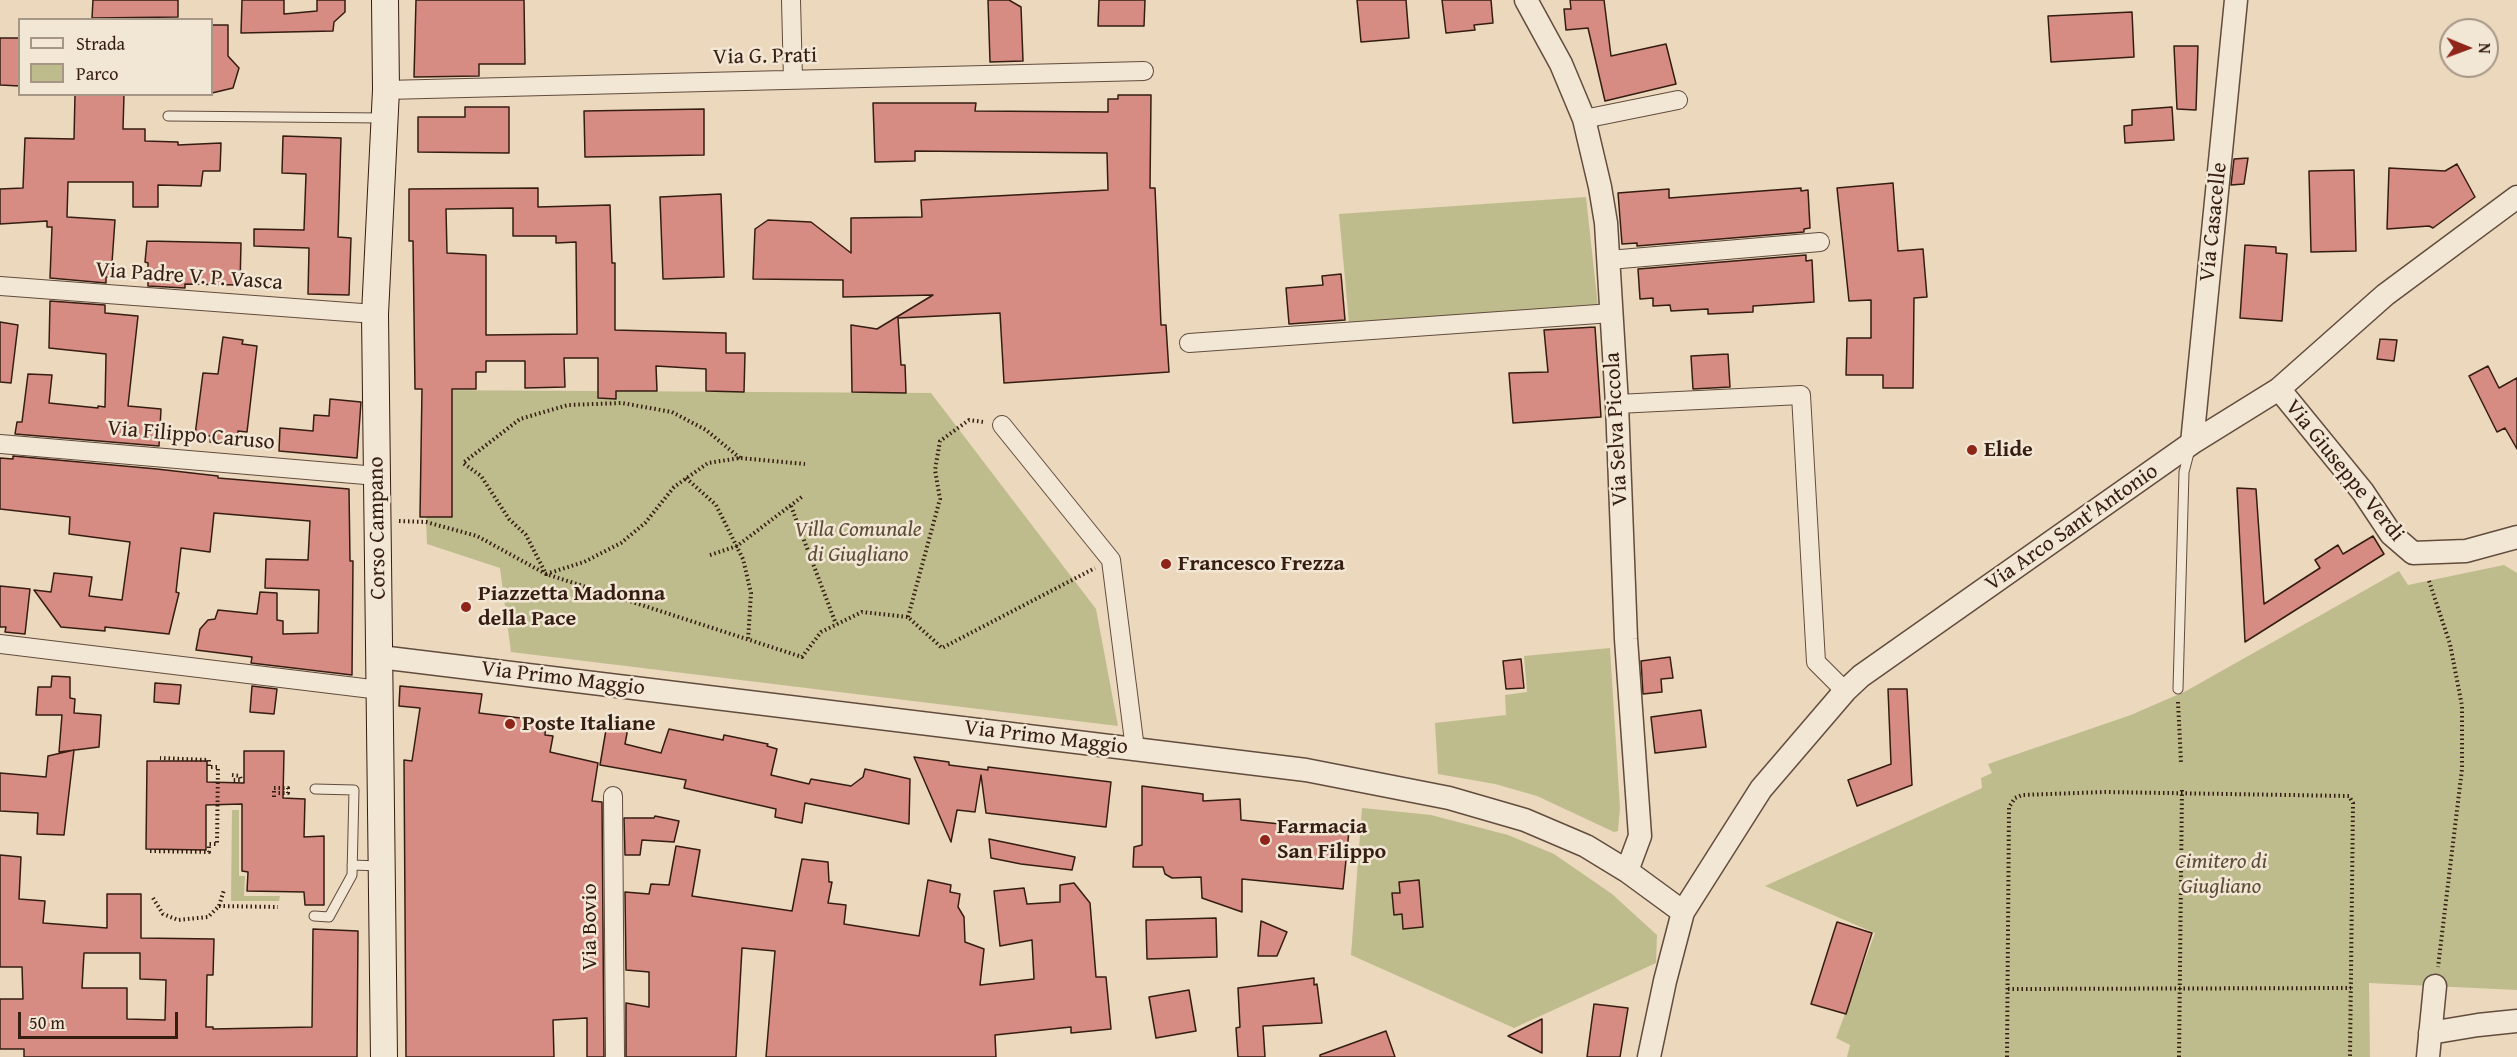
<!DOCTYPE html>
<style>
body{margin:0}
#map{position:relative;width:2517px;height:1057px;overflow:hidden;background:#ebd8bd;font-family:"Gentium Book Plus",serif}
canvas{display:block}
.legend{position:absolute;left:18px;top:18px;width:195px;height:78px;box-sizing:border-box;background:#f2e6d4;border:2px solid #a69686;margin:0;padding:8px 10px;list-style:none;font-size:18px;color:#351d12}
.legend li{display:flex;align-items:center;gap:12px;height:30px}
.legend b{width:30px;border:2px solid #a69686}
.north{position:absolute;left:2439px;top:18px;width:60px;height:60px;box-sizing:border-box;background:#f2e6d4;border:2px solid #a69686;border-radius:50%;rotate:91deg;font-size:16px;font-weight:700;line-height:24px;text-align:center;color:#351d12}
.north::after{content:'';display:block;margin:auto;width:21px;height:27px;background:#8f2418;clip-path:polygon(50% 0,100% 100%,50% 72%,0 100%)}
.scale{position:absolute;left:18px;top:1012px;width:160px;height:27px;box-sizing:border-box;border:3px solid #351d12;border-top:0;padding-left:8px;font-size:18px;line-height:21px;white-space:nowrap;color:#351d12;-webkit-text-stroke:4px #f2e6d4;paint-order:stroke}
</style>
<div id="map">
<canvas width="2517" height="1057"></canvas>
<ul class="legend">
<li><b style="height:8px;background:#f2e6d4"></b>Strada</li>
<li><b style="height:16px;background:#bebc8c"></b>Parco</li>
</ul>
<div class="north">N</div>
<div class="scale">50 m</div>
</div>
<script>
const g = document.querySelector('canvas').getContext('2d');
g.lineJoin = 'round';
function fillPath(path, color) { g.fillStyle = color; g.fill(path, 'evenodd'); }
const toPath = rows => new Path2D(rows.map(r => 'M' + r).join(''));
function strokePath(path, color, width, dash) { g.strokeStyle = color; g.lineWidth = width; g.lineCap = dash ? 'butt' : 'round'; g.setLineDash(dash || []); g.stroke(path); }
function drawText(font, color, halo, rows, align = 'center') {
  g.font = font + ' "Gentium Book Plus",serif'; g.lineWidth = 5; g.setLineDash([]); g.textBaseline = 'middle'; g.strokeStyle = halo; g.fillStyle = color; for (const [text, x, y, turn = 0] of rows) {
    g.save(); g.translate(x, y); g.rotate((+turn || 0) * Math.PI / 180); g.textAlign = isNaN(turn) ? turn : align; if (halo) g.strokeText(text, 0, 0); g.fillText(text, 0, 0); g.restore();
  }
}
const green = toPath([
 [1586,197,1598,307,1349,323,1339,214],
 [422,390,931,393,1096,609,1118,726,511,652,500,568,427,544,426,517,420,517],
 [2504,565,2517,573,2517,990,2369,983,2370,1057,1847,1057,1850,1045,1836,1038,1875,933,1765,886,1982,788,1981,778,1992,773,1988,764,2131,715,2186,691,2399,571,2408,585],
 [1610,648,1620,808,1618,831,1614,832,1537,796,1495,784,1438,774,1435,723,1506,715,1505,695,1527,692,1524,656],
 [1362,808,1431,815,1508,835,1554,854,1612,894,1657,935,1656,963,1514,1028,1351,955],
 [232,810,239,810,239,876,245,876,244,896,280,896,279,901,231,901]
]);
const building = toPath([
 [93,0,178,0,178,17,92,18,93,0],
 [242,0,284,0,284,14,317,11,317,0,345,0,345,12,334,22,333,31,241,33,242,0],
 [416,0,524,0,525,64,479,64,479,76,414,77,416,0],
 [988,0,1009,0,1021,7,1023,61,990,62,988,0],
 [1099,0,1145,0,1144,26,1098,26,1099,0],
 [1357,0,1406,0,1409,38,1361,42,1357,0],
 [1442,0,1491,0,1493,23,1474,25,1475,30,1446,33,1442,0],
 [1570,0,1604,0,1611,56,1666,44,1676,84,1605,101,1588,28,1566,30,1564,9,1571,9,1570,0],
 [2132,12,2134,57,2051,62,2048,16,2132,12],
 [212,25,228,25,228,56,239,68,233,88,212,93,212,25],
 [0,38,20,38,20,86,0,85,0,38],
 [2174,46,2198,46,2196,110,2177,109,2174,46],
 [75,94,124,94,123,129,145,129,145,141,178,142,178,145,221,143,220,171,203,171,201,186,158,185,158,207,133,207,133,182,68,182,67,217,115,220,111,277,106,277,106,283,50,278,52,227,47,227,47,221,0,224,0,189,23,188,25,138,74,139,75,94],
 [1118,95,1151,95,1150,188,1155,188,1161,325,1166,325,1169,372,1004,383,1000,313,898,318,901,365,905,365,906,393,852,392,851,325,877,329,933,295,843,297,843,280,753,279,755,229,768,220,811,222,851,253,851,218,922,217,921,200,1108,190,1107,153,915,151,915,161,875,162,873,103,976,103,975,111,1108,112,1108,99,1118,99,1118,95],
 [465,107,509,107,509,153,418,152,418,117,465,117,465,107],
 [2172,107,2174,140,2125,143,2124,126,2132,125,2132,110,2172,107],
 [704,109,704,155,585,157,584,111,704,109],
 [283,136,341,138,338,237,351,238,349,295,308,294,309,248,254,246,254,229,304,230,306,174,282,173,283,136],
 [2248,158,2244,184,2231,185,2234,159,2248,158],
 [2457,164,2475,197,2433,228,2429,226,2387,229,2389,168,2445,171,2457,164],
 [2354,170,2356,251,2311,252,2309,171,2354,170],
 [1893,183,1898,251,1923,249,1927,297,1914,298,1913,388,1883,388,1883,375,1846,375,1847,338,1871,338,1871,300,1849,301,1837,188,1893,183],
 [538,188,538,207,610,205,612,263,615,263,615,330,726,333,726,353,745,353,744,392,706,391,706,369,656,366,657,391,616,391,616,399,598,398,598,358,564,358,565,387,525,388,525,361,486,361,486,372,476,372,476,389,452,389,452,517,420,517,422,389,415,389,413,241,409,241,409,189,538,188],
 [513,208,513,236,556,236,556,243,576,242,577,334,486,335,486,255,447,253,446,209,513,208],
 [1801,188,1801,191,1808,190,1810,228,1804,229,1804,232,1637,246,1637,243,1622,244,1618,193,1669,189,1669,198,1801,188],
 [721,194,724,277,663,279,660,197,721,194],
 [147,241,241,243,240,285,185,284,185,288,148,286,148,263,145,262,147,241],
 [2245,245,2276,247,2276,253,2287,254,2282,321,2240,318,2245,245],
 [1806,255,1806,261,1812,260,1814,302,1753,306,1753,312,1708,314,1708,309,1671,311,1670,305,1653,306,1653,298,1640,299,1638,269,1806,255],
 [1341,274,1345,320,1289,324,1286,288,1323,285,1322,276,1341,274],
 [50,301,105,305,105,313,138,316,128,406,161,409,159,446,15,434,17,422,22,422,28,374,52,375,49,403,98,408,98,406,105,407,106,354,49,348,50,301],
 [0,322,18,325,11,383,0,382,0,322],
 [1595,327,1601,417,1513,423,1509,373,1548,372,1544,330,1595,327],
 [223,337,243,340,242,344,257,346,247,432,238,431,237,439,227,438,226,444,210,442,211,436,195,435,203,373,218,374,223,337],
 [2380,339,2397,340,2394,361,2377,359,2380,339],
 [1728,354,1730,387,1693,389,1691,356,1728,354],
 [2488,366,2499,388,2517,378,2517,449,2505,428,2497,432,2469,376,2488,366],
 [330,399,361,402,357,458,279,451,280,428,313,431,314,415,329,416,330,399],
 [13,456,157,469,218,476,218,478,349,489,350,561,353,561,352,675,251,663,252,657,196,650,200,629,208,620,215,619,218,610,257,614,260,592,277,593,277,620,283,621,283,634,318,633,319,590,265,588,266,559,308,560,310,521,214,513,210,552,181,548,176,592,179,593,169,634,105,627,105,631,61,627,34,590,51,592,54,573,92,577,89,596,122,600,130,542,69,534,70,517,0,509,0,458,13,459,13,456],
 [2237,488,2256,489,2264,604,2320,568,2315,560,2338,545,2343,554,2373,536,2384,554,2245,642,2237,488],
 [0,586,30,589,25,634,5,632,6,627,0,627,0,586],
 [1670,657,1673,678,1661,679,1662,692,1643,694,1641,661,1670,657],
 [1521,659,1524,688,1506,689,1503,661,1521,659],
 [52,676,70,677,70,698,75,699,74,713,101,715,99,747,59,752,62,715,36,715,38,687,51,687,52,676],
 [155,683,181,685,179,704,154,702,155,683],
 [252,686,277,689,274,714,250,712,252,686],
 [400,686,482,694,479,713,546,721,545,735,553,736,550,752,598,763,592,801,602,802,604,1057,587,1057,587,1018,553,1020,554,1057,406,1057,404,760,412,761,420,708,399,706,400,686],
 [1888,689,1907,689,1912,785,1857,806,1848,780,1891,764,1888,689],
 [1701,710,1706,747,1655,753,1651,717,1701,710],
 [607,724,628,728,625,744,661,753,669,729,723,740,724,735,768,744,767,746,777,749,771,775,809,784,811,779,851,786,863,777,865,769,910,779,909,824,805,803,802,823,775,817,776,809,684,788,686,780,600,765,607,724],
 [74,750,64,835,37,834,38,813,0,811,0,773,46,777,48,756,74,750],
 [244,751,284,751,283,798,305,799,304,837,324,836,324,905,305,905,304,892,247,891,248,872,242,871,242,804,206,805,206,850,146,849,147,761,207,761,207,782,244,783,244,751],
 [914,757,949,762,949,765,988,770,988,767,1111,782,1106,827,986,813,981,775,975,812,957,810,951,842,914,757],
 [1142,786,1203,794,1203,801,1240,799,1241,820,1349,831,1343,889,1242,879,1242,912,1202,898,1201,877,1172,878,1165,874,1163,867,1133,867,1134,847,1142,845,1142,786],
 [655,816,679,821,674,842,642,840,640,855,625,855,624,818,654,818,655,816],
 [989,839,1075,857,1072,870,1021,864,991,858,989,839],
 [676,846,700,850,692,896,792,911,802,859,828,862,829,882,832,882,828,903,846,905,844,924,919,936,928,880,951,885,950,892,960,894,958,907,964,917,965,942,984,949,980,985,1034,979,1032,940,1000,946,994,891,1024,888,1027,904,1060,902,1060,885,1074,883,1090,903,1096,977,1106,977,1111,1029,1071,1033,1071,1027,995,1035,996,1057,766,1057,775,951,742,948,736,1057,626,1057,626,1003,649,1007,649,972,626,970,625,892,649,894,651,884,669,885,676,846],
 [0,855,21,857,19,899,45,901,43,923,107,928,107,894,141,894,141,938,214,939,213,975,207,975,206,1027,213,1027,213,1029,312,1027,313,929,358,931,357,1057,24,1057,24,1049,0,1049,0,999,23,999,22,967,0,967,0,855],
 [84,953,140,953,140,979,166,980,165,1020,127,1019,127,988,82,988,84,953],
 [1419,880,1423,927,1403,929,1402,914,1394,915,1392,893,1400,893,1399,882,1419,880],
 [1216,918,1217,957,1147,959,1146,920,1216,918],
 [1261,921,1287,932,1277,956,1258,956,1261,921],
 [1837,922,1872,933,1846,1014,1811,1004,1837,922],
 [1314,978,1314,985,1317,984,1322,1023,1263,1026,1265,1057,1238,1057,1236,1028,1240,1027,1238,988,1314,978],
 [1189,990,1196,1031,1156,1038,1149,997,1189,990],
 [1594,1004,1628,1008,1620,1057,1587,1057,1594,1004],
 [1542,1019,1542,1053,1508,1036,1542,1019],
 [1386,1031,1395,1057,1320,1057,1320,1055,1386,1031]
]);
const path = toPath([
 [740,458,706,430,672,412,622,403,568,405,520,419,463,463,481,476,509,519,526,535,546,574,584,562,621,543,645,523,674,487,708,463,740,458,805,464],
 [686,478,716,505,743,559,751,593,748,640],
 [791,506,836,624],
 [399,521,426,522,477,536,546,574,802,657,821,632,862,612,908,617,942,648,1095,568],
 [710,555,737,546,803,496],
 [2429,581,2450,644,2462,706,2462,769,2438,967],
 [908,617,940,499,935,470,940,441,969,420,984,422],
 [2178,702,2181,762],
 [232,775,240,776,241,780,233,780],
 [274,797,274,788,288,788,288,793,278,793],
 [150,851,209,852,209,844,217,844,218,767,209,767,209,760,160,758],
 [153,898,163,914,178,920,208,917,219,906,224,890],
 [219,906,278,907],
 [2008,989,2351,988],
 [2007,1057,2009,807,2015,798,2022,795,2105,792,2349,796,2353,803,2350,1057],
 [2179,1057,2182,788]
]);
const service = toPath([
 [168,116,382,118],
 [2178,689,2184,472,2190,449],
 [352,865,380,866],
 [314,916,329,917,352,875,354,790,315,789]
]);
const minor = toPath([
 [791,0,793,80],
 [386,90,1144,71],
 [1584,119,1678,100],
 [1609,260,1820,242],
 [0,286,375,314],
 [1189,343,1612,313],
 [1617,404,1801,395,1816,662,1845,691],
 [1002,425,1111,560,1135,749],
 [0,444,377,476],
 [0,644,380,690],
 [613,796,615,1057]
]);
const tertiary = toPath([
 [1526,0,1561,64,1584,119,1600,187,1606,223,1617,404,1626,639,1640,836,1627,871],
 [2279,389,2363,492,2391,534,2413,553,2466,551,2517,537],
 [2192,443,2236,0],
 [380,657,1306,770,1449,798,1525,820,1586,846,1627,871,1683,912],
 [2430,1033,2478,1025,2517,1021],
 [1649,1057,1665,981,1683,912,1761,789,1845,691,1861,676,2192,443,2279,389,2385,295,2517,197],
 [2428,1057,2435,986]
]);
const secondary = toPath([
 [384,1057,375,314,386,90,385,0]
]);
const markers = [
 [1972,450,6,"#8f2418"],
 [1166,564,6,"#8f2418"],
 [466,607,6,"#8f2418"],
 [510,724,6,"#8f2418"],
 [1265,840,6,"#8f2418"]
];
const streetNames = [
 ["Via G. Prati",765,57,-1],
 ["Via Casacelle",2214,222,-84],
 ["Via Padre V. P. Vasca",189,277,4],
 ["Via Selva Piccola",1617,429,-93],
 ["Via Filippo Caruso",191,436,5],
 ["Via Giuseppe Verdi",2344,471,51],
 ["Corso Campano",378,528,-91],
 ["Via Arco Sant'Antonio",2072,528,-35],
 ["Via Primo Maggio",563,679,7],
 ["Via Primo Maggio",1046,738,7],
 ["Via Bovio",590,927,-90]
];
const poiNames = [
 ["Elide",1984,450],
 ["Francesco Frezza",1178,564],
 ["Piazzetta Madonna",478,594],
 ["della Pace",478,619],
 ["Poste Italiane",522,724],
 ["Farmacia",1277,827],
 ["San Filippo",1277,852]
];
const parkNames = [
 ["Villa Comunale",858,530],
 ["di Giugliano",858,555],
 ["Cimitero di",2221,862],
 ["Giugliano",2221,887]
];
fillPath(green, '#bebc8c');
fillPath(building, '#d68b83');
strokePath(building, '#351d12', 1.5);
strokePath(service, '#624c3d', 11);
strokePath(minor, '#624c3d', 20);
strokePath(tertiary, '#624c3d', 25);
strokePath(secondary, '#351d12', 28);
strokePath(path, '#351d12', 4, [1.5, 3]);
strokePath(service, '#f2e6d4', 9);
strokePath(minor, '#f2e6d4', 18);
strokePath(tertiary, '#f2e6d4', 22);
strokePath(secondary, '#f2e6d4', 26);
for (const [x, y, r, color] of markers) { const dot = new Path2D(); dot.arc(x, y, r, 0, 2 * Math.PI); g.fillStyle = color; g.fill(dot); strokePath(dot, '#f2e6d4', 2); }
drawText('22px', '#351d12', '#f2e6d4', streetNames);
drawText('bold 22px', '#351d12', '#f2e6d4', poiNames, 'left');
drawText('italic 22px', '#5e4d37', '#f2e6d4', parkNames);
</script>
